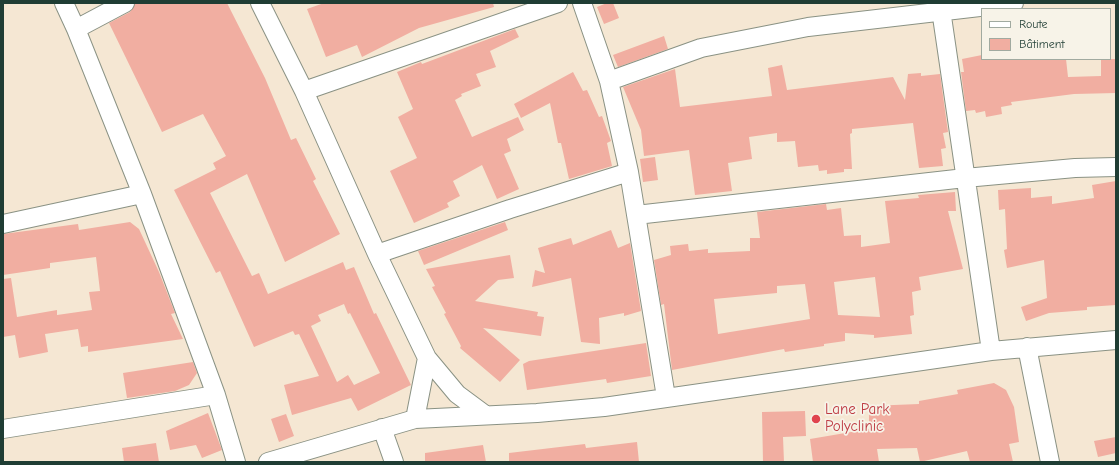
<!DOCTYPE html>
<meta charset="utf-8">
<style>
body{margin:0}
#map{position:relative;width:1119px;height:465px;overflow:hidden;background:#f5e7d3;font-family:"Comic Neue",sans-serif}
canvas{display:block}
.frame{position:absolute;inset:0;border:4px solid #1f3d34;pointer-events:none}
.legend{position:absolute;left:981px;top:8px;width:130px;height:52px;box-sizing:border-box;background:#f7f3e8;border:1px solid #a1aaa0;margin:0;padding:5px 7px;list-style:none;font-size:12px;color:#1f3d34}
.legend li{display:flex;align-items:center;gap:8px;height:20px}
.legend b{width:20px;border:1px solid #a1aaa0}
</style>
<div id="map">
<canvas width="1119" height="465"></canvas>
<div class="frame"></div>
<ul class="legend">
<li><b style="height:5px;background:#fff"></b>Route</li>
<li><b style="height:11px;background:#f1aea1"></b>Bâtiment</li>
</ul>
</div>
<script>
const g = document.querySelector('canvas').getContext('2d');
g.lineJoin = 'round';
function fillPath(path, color) { g.fillStyle = color; g.fill(path, 'evenodd'); }
const toPath = rows => new Path2D(rows.map(r => 'M' + r).join(''));
function strokePath(path, color, width, dash) { g.strokeStyle = color; g.lineWidth = width; g.lineCap = dash ? 'butt' : 'round'; g.setLineDash(dash || []); g.stroke(path); }
function drawText(font, color, halo, rows, align = 'center') {
  g.font = font + ' "Comic Neue",sans-serif'; g.lineWidth = 3.5; g.setLineDash([]); g.textBaseline = 'middle'; g.strokeStyle = halo; g.fillStyle = color; for (const [text, x, y, turn = 0] of rows) {
    g.save(); g.translate(x, y); g.rotate((+turn || 0) * Math.PI / 180); g.textAlign = isNaN(turn) ? turn : align; if (halo) g.strokeText(text, 0, 0); g.fillText(text, 0, 0); g.restore();
  }
}
const building = toPath([
 [135,3,227,3,265,78,291,140,296,138,316,179,313,181,340,234,285,262,247,174,210,193,252,276,259,273,268,294,343,262,346,270,354,267,374,314,376,313,411,385,358,411,351,398,292,415,284,385,319,376,299,334,295,335,293,331,254,347,220,271,216,273,174,190,216,169,213,163,226,156,203,114,162,132,109,23,130,12],
 [344,304,348,314,350,313,380,373,354,385,348,375,337,382,311,326,321,321,318,315],
 [324,3,493,3,494,7,419,28,362,57,357,45,326,57,307,9],
 [607,3,613,3,619,18,604,24,597,7],
 [515,29,519,37,490,51,496,67,476,74,481,86,461,94,462,96,455,100,472,137,518,117,524,130,507,139,511,151,504,154,519,189,497,199,482,165,453,181,460,196,447,203,449,207,414,223,390,171,417,158,398,117,413,109,397,72,421,62,422,64],
 [664,36,668,49,618,67,613,55],
 [982,55,982,59,1066,59,1068,77,1101,76,1101,59,1116,59,1116,93,1074,94,1011,102,1012,105,1001,107,1002,114,986,117,985,111,976,113,975,110,966,111,961,72,964,72,962,59],
 [782,65,787,90,893,77,905,100,908,74,921,73,921,76,940,74,948,132,943,133,946,148,941,149,943,166,919,168,913,123,852,129,852,133,850,134,852,169,844,169,844,172,827,174,827,170,819,171,818,165,798,167,795,141,777,142,777,133,749,137,752,159,728,163,732,191,695,195,689,150,644,156,641,130,623,87,675,69,680,107,772,96,768,68],
 [573,72,583,91,587,90,599,117,602,116,611,141,607,143,612,166,569,179,561,143,558,143,550,103,521,118,514,104],
 [655,157,658,180,643,182,640,159],
 [1116,181,1116,305,1087,307,1087,310,1049,313,1026,321,1021,307,1047,298,1044,260,1007,268,1004,250,1007,249,1005,209,999,210,998,190,1031,188,1031,198,1052,196,1052,204,1094,198,1092,185],
 [955,192,956,211,948,211,963,269,919,277,921,290,912,292,914,315,910,316,912,334,874,338,874,335,845,333,845,341,824,344,824,346,785,352,784,349,672,370,664,304,661,305,654,260,671,255,670,246,688,244,689,251,708,249,708,253,750,251,750,238,760,238,757,212,826,204,827,210,841,208,844,236,861,235,861,247,890,243,885,201,919,198,918,195],
 [875,277,880,317,838,315,834,282],
 [805,284,810,319,718,334,714,299,777,293,777,286],
 [130,222,139,229,159,272,175,313,171,314,183,339,88,352,88,346,81,347,78,329,45,334,48,352,19,358,15,335,3,337,3,279,11,278,17,317,57,310,57,315,92,310,89,292,100,291,96,257,50,263,50,268,3,275,3,234,78,224,79,230],
 [505,222,508,230,424,265,418,251],
 [611,230,618,248,630,243,641,311,624,316,624,313,599,318,600,344,581,342,571,278,532,287,535,270,545,273,538,248,571,238,573,245],
 [510,255,514,278,498,280,475,301,538,312,537,316,544,317,541,336,483,328,520,360,500,382,460,348,461,346,444,314,446,313,432,287,435,286,426,269],
 [646,343,651,376,607,383,606,379,527,390,523,364,529,361],
 [193,362,197,373,189,385,175,391,127,398,123,373],
 [994,383,1006,390,1014,407,1019,442,1009,444,1013,462,970,462,967,451,920,462,917,448,877,449,879,462,813,462,810,439,869,429,869,406,919,404,919,401,958,394,957,390],
 [805,411,806,436,783,437,784,462,763,462,762,412],
 [208,413,222,450,202,458,196,445,170,450,166,431],
 [286,414,294,436,279,442,271,419],
 [1116,437,1116,453,1098,457,1094,441],
 [637,442,639,462,509,462,509,453,585,444,586,448],
 [156,443,159,462,124,462,122,448],
 [483,445,486,462,425,462,425,453]
]);
const minor = toPath([
 [64,3,76,29,142,194,216,395,236,462],
 [260,3,304,91,377,254,427,358,457,394,484,414],
 [582,3,609,81,629,172,666,397],
 [940,3,991,351],
 [76,29,125,3],
 [609,81,701,48,808,27,1014,3],
 [304,91,558,3],
 [636,215,965,178,1075,168,1116,167],
 [3,224,142,194],
 [377,254,510,209,629,172],
 [1027,347,1050,462],
 [415,419,427,358],
 [382,428,394,462],
 [3,429,216,395],
 [268,462,415,419,537,413,604,407,991,351,1116,340]
]);
const markers = [
 [816,419,5,"#e0444e"]
];
const healthNames = [
 ["Lane Park",825,410],
 ["Polyclinic",825,427]
];
fillPath(building, '#f1aea1');
strokePath(minor, '#8a9284', 20);
strokePath(minor, '#fff', 18);
for (const [x, y, r, color] of markers) { const dot = new Path2D(); dot.arc(x, y, r, 0, 2 * Math.PI); g.fillStyle = color; g.fill(dot); strokePath(dot, '#f7f3e8', 1.5); }
drawText('15px', '#be3a42', '#f7f3e8', healthNames, 'left');
</script>
